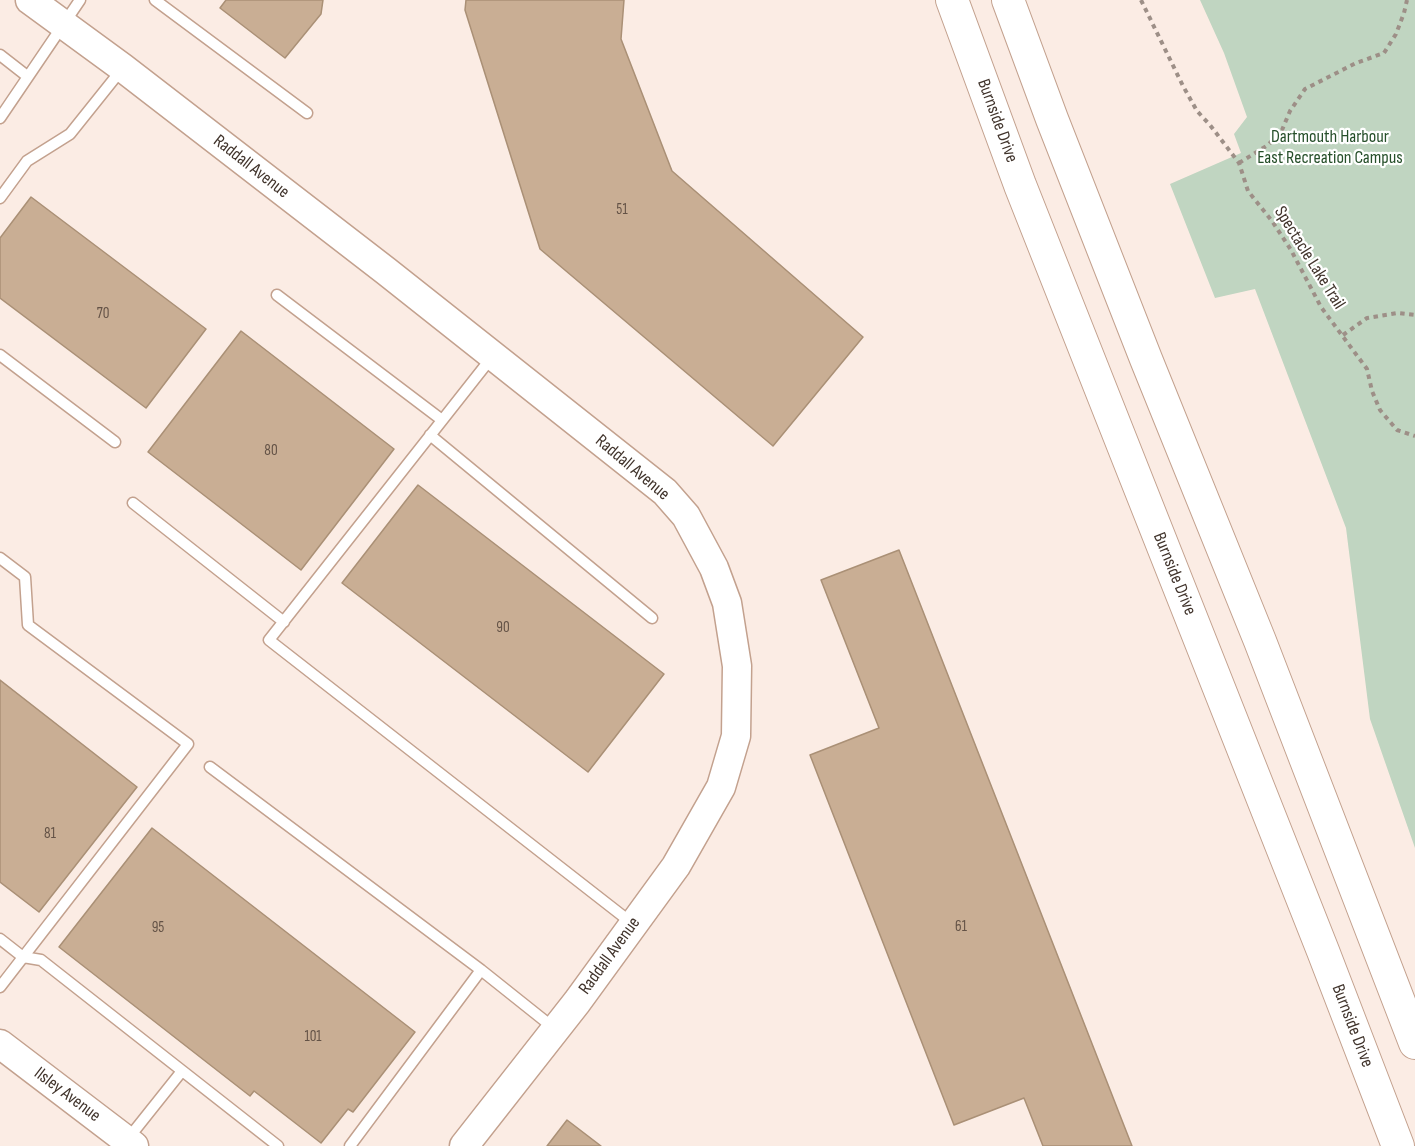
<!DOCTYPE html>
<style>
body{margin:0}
canvas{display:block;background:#fbece4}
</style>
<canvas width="1415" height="1146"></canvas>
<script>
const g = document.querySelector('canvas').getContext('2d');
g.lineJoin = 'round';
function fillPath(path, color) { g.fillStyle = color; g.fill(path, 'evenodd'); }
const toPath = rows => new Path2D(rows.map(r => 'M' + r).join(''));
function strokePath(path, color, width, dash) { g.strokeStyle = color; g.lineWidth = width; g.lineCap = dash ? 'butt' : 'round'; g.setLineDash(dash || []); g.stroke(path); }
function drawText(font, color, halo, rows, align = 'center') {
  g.font = font + ' "Sofia Sans Condensed",sans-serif'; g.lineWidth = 4.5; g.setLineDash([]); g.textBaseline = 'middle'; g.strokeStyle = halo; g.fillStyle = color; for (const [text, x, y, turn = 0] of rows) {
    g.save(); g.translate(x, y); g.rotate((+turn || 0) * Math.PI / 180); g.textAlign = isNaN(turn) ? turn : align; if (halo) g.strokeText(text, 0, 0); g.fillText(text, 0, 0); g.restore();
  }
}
const green = toPath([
 [1200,0,1415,0,1415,848,1370,719,1346,528,1255,289,1215,298,1170,184,1241,153,1234,134,1247,117,1224,53]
]);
const building = toPath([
 [226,0,323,0,321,14,285,58,220,8,226,0],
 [466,0,624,0,621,39,672,171,863,337,773,446,540,249,465,10,466,0],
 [31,197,206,329,146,408,0,298,0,238,31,197],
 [241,331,394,449,301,570,148,452,241,331],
 [418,485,664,674,588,772,342,583,418,485],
 [899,550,1132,1146,1043,1146,1024,1098,954,1125,810,755,879,728,821,580,899,550],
 [0,680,137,787,39,912,0,882,0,680],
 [152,828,415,1032,353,1112,348,1109,321,1143,254,1091,250,1096,59,947,152,828],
 [567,1120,601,1146,547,1146,567,1120]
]);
const path = toPath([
 [1141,0,1183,86,1197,111,1210,125,1239,163,1248,191,1272,221,1291,250,1321,307,1367,369,1372,391,1380,410,1397,430,1415,436],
 [1239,163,1268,145,1282,130,1290,111,1305,89,1356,63,1384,53,1396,34,1404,13,1407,0],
 [1343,335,1367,318,1397,313,1415,315]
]);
const service = toPath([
 [155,0,307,113],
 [0,55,27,76],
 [0,118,80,0],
 [0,198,27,161,70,134,122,69],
 [277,295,442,420],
 [0,355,115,442],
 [492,357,269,640,633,924],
 [430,435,652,618],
 [133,503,284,622],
 [0,558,25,577,28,625,188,744,0,987],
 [210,767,481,970,555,1029],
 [0,939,23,957,41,960,278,1146],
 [127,1140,182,1071],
 [350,1146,481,970]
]);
const tertiary = toPath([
 [30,0,123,68,386,271,665,492,686,516,714,568,727,603,737,666,736,736,721,787,676,866,577,1002,464,1146],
 [0,1044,134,1146]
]);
const secondary = toPath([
 [952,0,1020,185,1323,951,1398,1146],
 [1008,0,1052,119,1146,359,1260,641,1415,1043]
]);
const numberNames = [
 ["51",622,210],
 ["70",103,314],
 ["80",271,451],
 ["90",503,628],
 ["81",50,834],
 ["61",961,927],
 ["95",158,928],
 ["101",313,1037]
];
const streetNames = [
 ["Burnside Drive",997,121,70],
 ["Raddall Avenue",251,167,38],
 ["Spectacle Lake Trail",1309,258,58],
 ["Raddall Avenue",632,468,40],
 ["Burnside Drive",1174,574,68],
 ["Raddall Avenue",610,956,-54],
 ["Burnside Drive",1352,1026,69],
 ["Ilsley Avenue",67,1095,37]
];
const parkNames = [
 ["Dartmouth Harbour",1330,137],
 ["East Recreation Campus",1330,158]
];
fillPath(green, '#c0d5c1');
fillPath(building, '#c9ae94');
strokePath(building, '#aa9076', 1.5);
strokePath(service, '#c3a18e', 13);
strokePath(tertiary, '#c3a18e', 31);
strokePath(secondary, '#c3a18e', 34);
strokePath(path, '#9d8f87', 4, [4.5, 4.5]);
strokePath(service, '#fff', 10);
strokePath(tertiary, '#fff', 28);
strokePath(secondary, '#fff', 32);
drawText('15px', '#635246', null, numberNames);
drawText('18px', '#41342c', '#fff', streetNames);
drawText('18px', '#264f2a', '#fff', parkNames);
</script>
